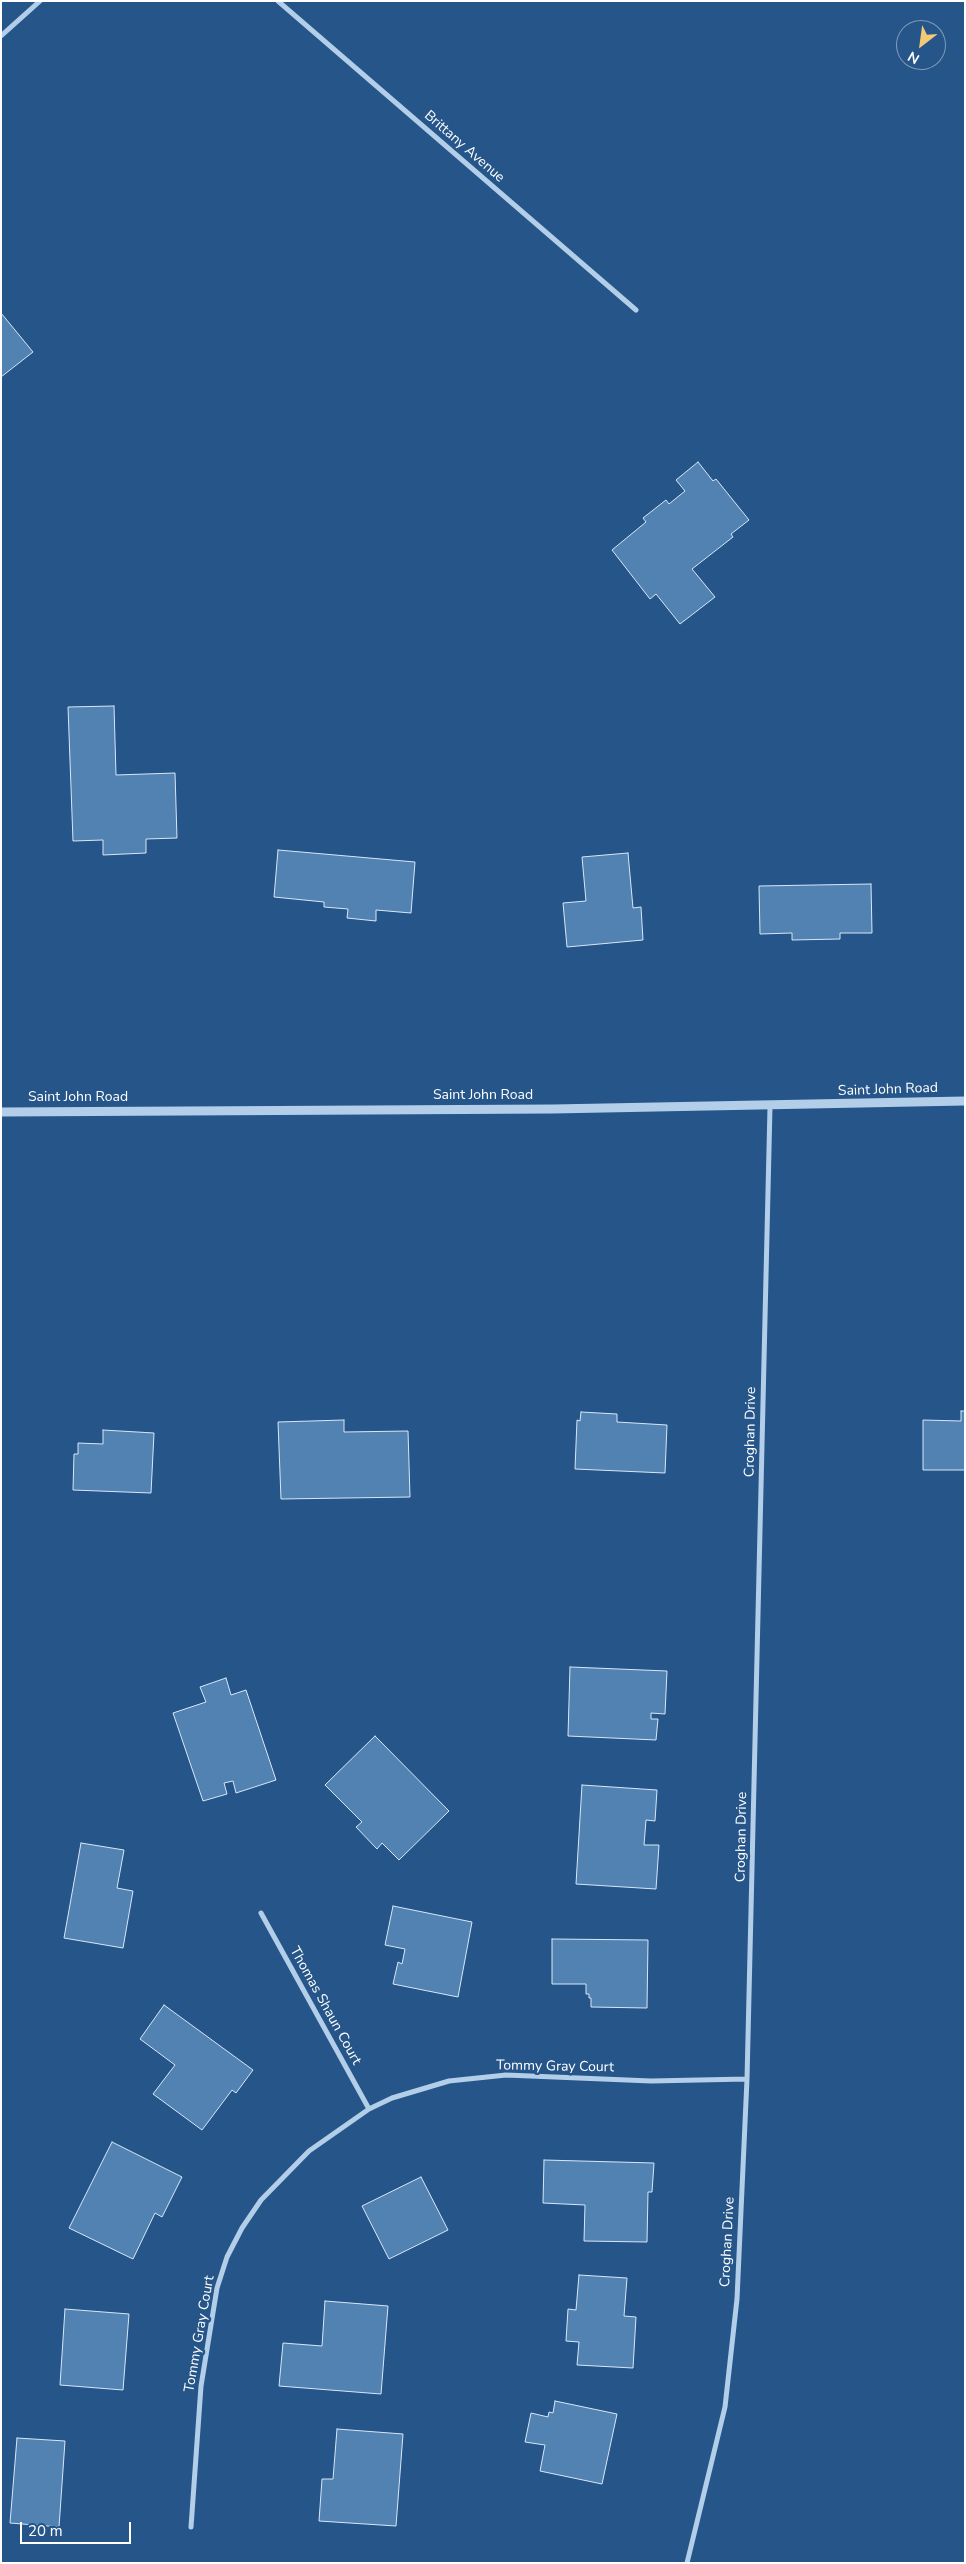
<!DOCTYPE html>
<style>
body{margin:0}
#map{position:relative;width:966px;height:2564px;overflow:hidden;background:#265689;font-family:"Nunito Sans",sans-serif}
canvas{display:block}
.frame{position:absolute;inset:0;border:2px solid #fff;pointer-events:none}
.north{position:absolute;left:896px;top:20px;width:50px;height:50px;box-sizing:border-box;background:#265689;border:1px solid #7d9ab8;border-radius:50%;rotate:210deg;font-size:14px;font-weight:700;line-height:20px;text-align:center;color:#fff}
.north::after{content:'';display:block;margin:auto;width:18px;height:22px;background:#f3c977;clip-path:polygon(50% 0,100% 100%,50% 72%,0 100%)}
.scale{position:absolute;left:20px;top:2522px;width:111px;height:22px;box-sizing:border-box;border:2px solid #fff;border-top:0;padding-left:6px;font-size:15px;line-height:18px;white-space:nowrap;color:#fff;-webkit-text-stroke:4px #265689;paint-order:stroke}
</style>
<div id="map">
<canvas width="966" height="2564"></canvas>
<div class="frame"></div>
<div class="north">N</div>
<div class="scale">20 m</div>
</div>
<script>
const g = document.querySelector('canvas').getContext('2d');
g.lineJoin = 'round';
function fillPath(path, color) { g.fillStyle = color; g.fill(path, 'evenodd'); }
const toPath = rows => new Path2D(rows.map(r => 'M' + r).join(''));
function strokePath(path, color, width, dash) { g.strokeStyle = color; g.lineWidth = width; g.lineCap = dash ? 'butt' : 'round'; g.setLineDash(dash || []); g.stroke(path); }
function drawText(font, color, halo, rows, align = 'center') {
  g.font = font + ' "Nunito Sans",sans-serif'; g.lineWidth = 5; g.setLineDash([]); g.textBaseline = 'middle'; g.strokeStyle = halo; g.fillStyle = color; for (const [text, x, y, turn = 0] of rows) {
    g.save(); g.translate(x, y); g.rotate((+turn || 0) * Math.PI / 180); g.textAlign = isNaN(turn) ? turn : align; if (halo) g.strokeText(text, 0, 0); g.fillText(text, 0, 0); g.restore();
  }
}
const building = toPath([
 [1,313,33,352,1,377,1,313],
 [698,462,713,481,716,479,749,520,731,534,733,537,692,569,715,597,680,624,656,594,650,599,612,550,646,522,643,518,666,500,669,504,685,491,676,480,698,462],
 [114,706,116,775,175,773,177,838,146,839,146,853,103,855,103,840,73,841,68,707,114,706],
 [278,850,415,862,411,913,376,910,376,921,347,918,348,909,324,907,324,902,274,897,278,850],
 [628,853,633,908,641,907,643,940,567,947,563,903,586,901,582,857,628,853],
 [871,884,872,933,840,933,840,939,792,940,792,933,760,934,759,886,871,884],
 [961,1411,965,1411,965,1470,923,1470,923,1420,961,1421,961,1411],
 [581,1412,617,1414,617,1422,667,1425,665,1473,575,1469,577,1420,580,1421,581,1412],
 [344,1420,344,1432,408,1431,410,1497,281,1499,278,1422,344,1420],
 [103,1430,154,1433,151,1493,73,1490,74,1454,78,1454,78,1443,103,1444,103,1430],
 [570,1667,667,1671,665,1714,651,1713,651,1719,658,1719,656,1740,568,1736,570,1667],
 [226,1678,231,1695,246,1690,276,1780,236,1793,233,1781,224,1783,227,1794,203,1801,173,1713,206,1702,200,1687,226,1678],
 [375,1736,449,1811,399,1860,382,1843,377,1849,356,1827,362,1822,325,1785,375,1736],
 [582,1785,657,1790,655,1821,646,1820,644,1845,659,1845,656,1889,576,1884,582,1785],
 [81,1843,124,1850,117,1888,133,1891,123,1948,64,1938,81,1843],
 [393,1906,472,1922,458,1997,393,1984,398,1962,402,1964,405,1949,385,1945,393,1906],
 [552,1939,648,1940,647,2008,591,2007,591,1998,589,1998,589,1994,586,1994,586,1984,552,1984,552,1939],
 [164,2005,253,2070,236,2093,232,2090,202,2130,153,2094,175,2065,140,2039,164,2005],
 [112,2142,182,2177,162,2217,155,2213,133,2259,69,2228,112,2142],
 [544,2160,654,2163,652,2192,648,2192,647,2242,584,2241,585,2205,543,2203,544,2160],
 [421,2177,448,2230,389,2259,362,2206,421,2177],
 [579,2275,627,2278,624,2316,636,2317,633,2368,577,2365,579,2342,566,2341,568,2309,576,2310,579,2275],
 [325,2301,388,2306,381,2394,279,2386,283,2343,322,2346,325,2301],
 [65,2309,129,2314,123,2390,60,2385,65,2309],
 [555,2401,617,2414,602,2484,540,2471,545,2445,525,2442,531,2413,548,2417,549,2412,553,2413,555,2401],
 [337,2429,403,2434,396,2526,319,2521,322,2479,333,2479,337,2429],
 [17,2438,65,2441,59,2527,10,2523,17,2438]
]);
const minor = toPath([
 [278,1,636,310],
 [1,36,40,1],
 [261,1913,369,2109],
 [191,2527,201,2386,217,2288,227,2257,242,2228,261,2200,309,2151,369,2109,392,2098,449,2081,506,2075,651,2081,747,2079],
 [687,2563,725,2407,737,2299,747,2079,770,1107]
]);
const tertiary = toPath([
 [1,1112,553,1109,965,1101]
]);
const streetNames = [
 ["Brittany Avenue",464,147,41],
 ["Saint John Road",888,1090,-2],
 ["Saint John Road",483,1096],
 ["Saint John Road",78,1098],
 ["Croghan Drive",751,1432,-89],
 ["Croghan Drive",742,1837,-89],
 ["Thomas Shaun Court",325,2006,61],
 ["Tommy Gray Court",555,2067,1],
 ["Croghan Drive",728,2242,-87],
 ["Tommy Gray Court",200,2334,-80]
];
fillPath(building, '#5282b2');
strokePath(building, '#d7e7f7', 1);
strokePath(minor, '#b3cee9', 5);
strokePath(tertiary, '#b3cee9', 9);
drawText('14px', '#fff', '#265689', streetNames);
</script>
